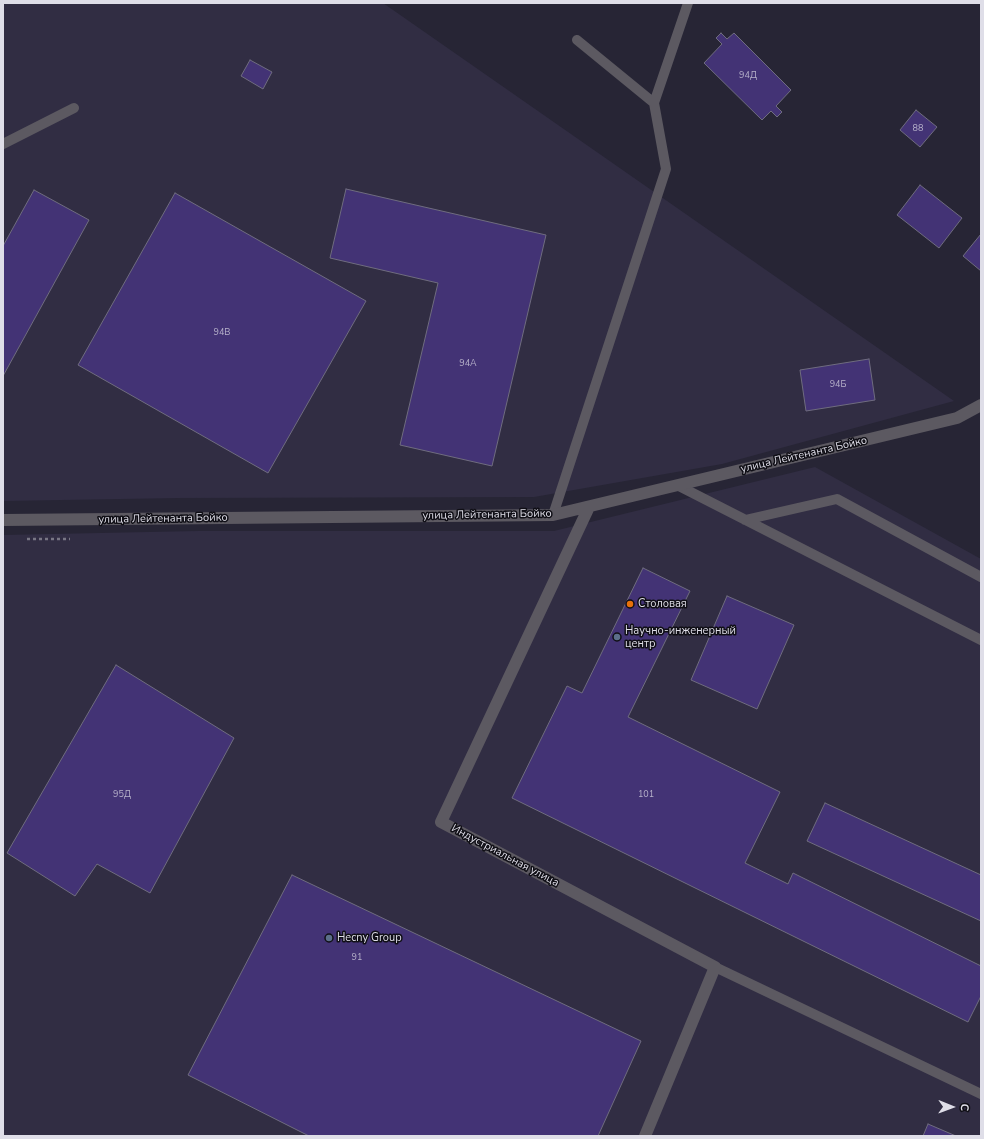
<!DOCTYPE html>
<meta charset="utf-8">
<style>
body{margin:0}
#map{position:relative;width:984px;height:1139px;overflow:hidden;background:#272535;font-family:"Nunito Sans",sans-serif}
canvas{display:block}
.frame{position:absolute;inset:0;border:4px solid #dfdee8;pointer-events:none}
.north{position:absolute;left:932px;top:1087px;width:40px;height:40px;-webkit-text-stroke:3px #100f16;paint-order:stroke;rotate:91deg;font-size:11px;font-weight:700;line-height:16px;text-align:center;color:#dfdee8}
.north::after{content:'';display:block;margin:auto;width:14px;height:18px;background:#dfdee8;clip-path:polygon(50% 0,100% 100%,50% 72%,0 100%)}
</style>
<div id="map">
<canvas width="984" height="1139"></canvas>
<div class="frame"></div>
<div class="north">С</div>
</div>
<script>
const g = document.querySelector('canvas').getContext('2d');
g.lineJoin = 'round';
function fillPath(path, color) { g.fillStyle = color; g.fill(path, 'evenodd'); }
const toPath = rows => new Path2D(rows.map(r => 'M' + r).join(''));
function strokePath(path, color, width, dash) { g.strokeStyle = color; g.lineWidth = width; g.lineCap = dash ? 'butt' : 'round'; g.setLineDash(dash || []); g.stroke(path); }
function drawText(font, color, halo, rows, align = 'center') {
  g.font = font + ' "Nunito Sans",sans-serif'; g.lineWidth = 3; g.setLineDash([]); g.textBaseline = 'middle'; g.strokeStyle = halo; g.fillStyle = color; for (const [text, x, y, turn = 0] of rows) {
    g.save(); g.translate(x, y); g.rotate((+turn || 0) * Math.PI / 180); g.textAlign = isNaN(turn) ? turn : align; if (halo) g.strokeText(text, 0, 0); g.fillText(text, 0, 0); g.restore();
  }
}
const built = toPath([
 [3,3,383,3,954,401,722,464,534,497,179,498,3,501],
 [815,467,981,559,981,1136,3,1136,3,535,198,531,554,531]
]);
const building = toPath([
 [721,33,727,39,734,33,791,90,776,106,782,112,777,117,771,111,762,120,704,63,722,44,716,38,721,33],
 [250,60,272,72,263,89,241,76,250,60],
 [916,110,937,127,920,147,900,130,916,110],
 [920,185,962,218,939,248,897,215,920,185],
 [346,189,546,235,492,466,400,445,438,283,330,258,346,189],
 [34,190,89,220,3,376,3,246,34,190],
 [175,193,366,301,268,473,78,365,175,193],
 [981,234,981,271,963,256,981,234],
 [869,359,875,400,806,411,800,370,869,359],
 [643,568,690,591,628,717,780,792,745,863,788,884,793,873,981,966,981,996,968,1022,512,798,567,686,582,693,643,568],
 [727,596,794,625,757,709,691,680,727,596],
 [116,665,234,738,150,893,97,864,75,896,7,853,116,665],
 [825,803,981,875,981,921,807,841,825,803],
 [292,875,641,1041,598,1136,309,1136,188,1075,292,875],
 [928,1124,956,1136,923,1136,928,1124]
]);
const path = toPath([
 [27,539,70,539]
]);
const lane = toPath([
 [654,103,688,3],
 [3,144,74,108],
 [677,485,981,640],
 [553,515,666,169,654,103,577,40],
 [745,520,837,499,981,577],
 [715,967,981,1094]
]);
const street = toPath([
 [589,507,441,822,715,967,645,1136],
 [3,520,553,515,957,418,981,405]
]);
const markers = [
 [630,604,4,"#e8710a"],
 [617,637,4,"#5c6f8a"],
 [329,938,4,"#5c6f8a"]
];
const numberNames = [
 ["94Д",748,76],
 ["88",918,129],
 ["94В",222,333],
 ["94А",468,364],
 ["94Б",838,385],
 ["95Д",122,795],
 ["101",646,795],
 ["91",357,958]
];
const streetNames = [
 ["улица Лейтенанта Бойко",804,455,-13],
 ["улица Лейтенанта Бойко",487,515,-1],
 ["улица Лейтенанта Бойко",163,519,-1],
 ["Индустриальная улица",505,856,28]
];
const poiNames = [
 ["Столовая",638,604],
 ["Научно-инженерный",625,631],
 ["центр",625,644],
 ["Hecny Group",337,938]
];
fillPath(built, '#312d43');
fillPath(building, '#433375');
strokePath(building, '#6f6c7f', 1);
strokePath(path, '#787684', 2.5, [3, 3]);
strokePath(lane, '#5c5961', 10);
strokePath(street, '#5c5961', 12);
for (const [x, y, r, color] of markers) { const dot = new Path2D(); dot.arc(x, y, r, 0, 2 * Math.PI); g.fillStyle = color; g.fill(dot); strokePath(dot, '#100f16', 1.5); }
drawText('9px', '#b8b3cb', null, numberNames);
drawText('11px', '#dfdee8', '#100f16', streetNames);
drawText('11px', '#dfdee8', '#100f16', poiNames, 'left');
</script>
